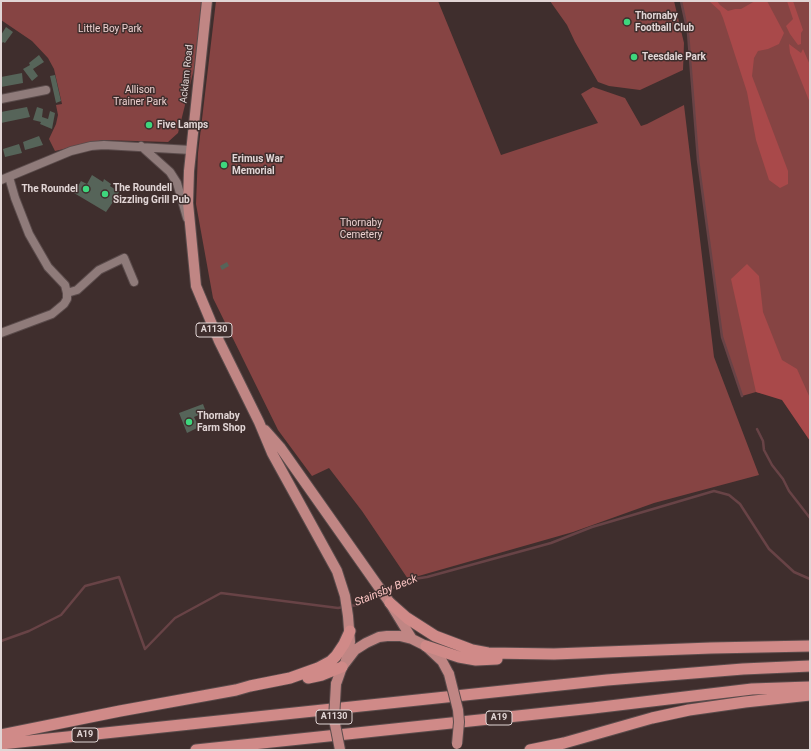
<!DOCTYPE html>
<style>
body{margin:0}
#map{position:relative;width:811px;height:751px;overflow:hidden;background:#3f2e2d;font-family:Roboto,sans-serif}
canvas{display:block}
.frame{position:absolute;inset:0;border:2px solid #e1d5d5;pointer-events:none}
</style>
<div id="map">
<canvas width="811" height="751"></canvas>
<div class="frame"></div>
</div>
<script>
const g = document.querySelector('canvas').getContext('2d');
g.lineJoin = 'round';
function fillPath(path, color) { g.fillStyle = color; g.fill(path, 'evenodd'); }
const toPath = rows => new Path2D(rows.map(r => 'M' + r).join(''));
function strokePath(path, color, width, dash) { g.strokeStyle = color; g.lineWidth = width; g.lineCap = dash ? 'butt' : 'round'; g.setLineDash(dash || []); g.stroke(path); }
function drawText(font, color, halo, rows, align = 'center') {
  g.font = font + ' Roboto,sans-serif'; g.lineWidth = 3; g.setLineDash([]); g.textBaseline = 'middle'; g.strokeStyle = halo; g.fillStyle = color; for (const [text, x, y, turn = 0] of rows) {
    g.save(); g.translate(x, y); g.rotate((+turn || 0) * Math.PI / 180); g.textAlign = isNaN(turn) ? turn : align; if (halo) g.strokeText(text, 0, 0); g.fillText(text, 0, 0); g.restore();
  }
}
const green = toPath([
 [1,1,203,1,194,69,178,133,168,142,103,140,55,151,49,139,56,124,58,115,56,105,62,104,54,69,48,58,32,41,1,20],
 [216,1,438,1,501,155,598,123,581,94,593,87,625,98,641,126,647,124,684,105,714,357,759,475,654,503,573,532,408,579,362,511,329,468,312,476,278,430,213,298,196,204,198,153],
 [550,1,674,1,684,43,683,70,640,90,609,86,598,82,575,42,567,25],
 [681,1,810,1,810,431,791,400,756,392,742,396,722,337,698,160,688,33]
]);
const forest = toPath([
 [709,1,717,1,720,5,728,11,735,9,741,9,755,1,767,1,784,33,779,44,768,49,758,51,754,58,752,76,788,171,788,184,780,188,769,180,756,140,747,92,723,18,720,11],
 [787,1,793,1,803,30,801,33,801,44,798,45,790,34,786,26,793,19],
 [789,44,801,53,803,49,810,65,810,103,790,53],
 [747,264,759,276,763,312,782,360,797,369,810,398,810,441,782,400,756,392,731,279]
]);
const stream = toPath([
 [681,1,688,33,698,160,722,337,742,396],
 [757,429,763,441,764,450,772,465,783,479,789,491,810,518],
 [385,592,408,580,427,577,551,543,592,527,714,491,729,495,740,504,769,549,794,572,810,579],
 [348,606,359,605,381,594],
 [1,641,29,631,61,615,85,586,119,577,145,649,175,618,221,593,338,608,343,607]
]);
const building = toPath([
 [6,27,13,32,5,43,3,42,1,44,1,35],
 [39,55,44,62,33,69,38,76,32,81,23,69,30,65,29,63],
 [22,73,23,83,1,87,1,77],
 [55,75,61,101,56,103,50,76],
 [27,107,30,117,1,123,1,112],
 [37,107,43,109,42,117,48,119,50,111,55,113,52,129,40,124,41,122,33,120],
 [39,136,43,145,25,150,23,142],
 [19,144,22,153,5,157,3,149],
 [92,175,103,182,104,179,111,184,110,186,119,192,116,197,119,198,116,203,113,202,106,212,74,193,81,181,87,184],
 [227,262,229,266,222,270,220,266],
 [203,404,206,412,194,417,199,427,187,433,179,413]
]);
const minor = toPath([
 [1,99,46,90],
 [9,177,15,198,29,234,48,267,65,285,67,293],
 [1,333,52,314,64,304,67,299,67,293,77,290,99,270,124,258,134,282]
]);
const tertiary = toPath([
 [141,146,170,172,177,183,187,218],
 [1,180,71,151,91,146,104,145,191,150]
]);
const primary = toPath([
 [207,1,189,171,188,203,196,286,219,341,259,422,272,453,337,571,345,596,348,616,350,642,346,660],
 [265,430,280,447,390,603,412,639],
 [336,684,342,667,355,650,366,643,379,637,387,636,400,636,412,639,426,646,442,661,449,674]
]);
const trunk = toPath([
 [390,603,407,618,435,636,472,650,488,653,554,654,711,648,810,646],
 [426,646,459,657,476,660,497,659],
 [308,678,322,675,342,667],
 [1,735,120,711,236,690,250,686,290,678,318,668,331,661,336,656,344,644,350,631],
 [1,744,607,680,743,669,810,666],
 [196,750,593,708,752,689,810,687],
 [530,750,564,743,652,718,689,710,745,702,810,695]
]);
const primaryBridge = toPath([
 [449,674,458,710,459,722,457,744],
 [336,684,334,719,340,750]
]);
const markers = [
 [627,22,4,"#3ed77d"],
 [634,57,4,"#3ed77d"],
 [149,125,4,"#3ed77d"],
 [224,165,4,"#3ed77d"],
 [86,189,4,"#3ed77d"],
 [105,194,4,"#3ed77d"],
 [189,422,4,"#3ed77d"]
];
const shields = [
 [214,330,36],
 [334,717,36],
 [499,718,26],
 [85,735,26]
];
const shieldNames = [
 ["A1130",214,330],
 ["A1130",334,717],
 ["A19",499,718],
 ["A19",85,735]
];
const poiNames = [
 ["Thornaby",635,16],
 ["Football Club",635,28],
 ["Teesdale Park",642,57],
 ["Five Lamps",157,125],
 ["Erimus War",232,159],
 ["Memorial",232,171],
 ["The Roundell",113,188],
 ["Sizzling Grill Pub",113,200],
 ["The Roundel",78,189,"right"],
 ["Thornaby",197,416],
 ["Farm Shop",197,428]
];
const parkNames = [
 ["Little Boy Park",110,29],
 ["Allison",140,90],
 ["Trainer Park",140,102],
 ["Thornaby",361,223],
 ["Cemetery",361,235]
];
const streetNames = [
 ["Acklam Road",187,74,-84]
];
const waterNames = [
 ["Stainsby Beck",386,591,-22]
];
fillPath(green, '#864443');
fillPath(forest, '#a9494a');
strokePath(stream, '#684346', 2.5);
fillPath(building, '#566459');
strokePath(minor, '#5a4b4b', 10);
strokePath(tertiary, '#5a4b4b', 10);
strokePath(primary, '#5a4b4b', 12);
strokePath(trunk, '#5a4b4b', 13);
strokePath(minor, '#8f7b7a', 8);
strokePath(tertiary, '#8f7b7a', 8);
strokePath(primary, '#c08684', 10);
strokePath(trunk, '#d08a88', 11);
strokePath(primaryBridge, '#5a4b4b', 12, []);
strokePath(primaryBridge, '#c08684', 10);
for (const [x, y, r, color] of markers) { const dot = new Path2D(); dot.arc(x, y, r, 0, 2 * Math.PI); g.fillStyle = color; g.fill(dot); strokePath(dot, '#3f2e2d', 1.5); }
for (const [x, y, w] of shields) { const box = new Path2D(); box.roundRect(x - w / 2, y - 7, w, 14, 3); g.fillStyle = '#3f2e2d'; g.fill(box); strokePath(box, '#e1d5d5', 1); }
drawText('bold 9px', '#e1d5d5', null, shieldNames);
drawText('bold 10px', '#e1d5d5', '#3f2e2d', poiNames, 'left');
drawText('10px', '#edd1d0', '#3f2e2d', parkNames);
drawText('10px', '#e1d5d5', '#3f2e2d', streetNames);
drawText('italic 11px', '#fcc5c3', '#3f2e2d', waterNames);
</script>
